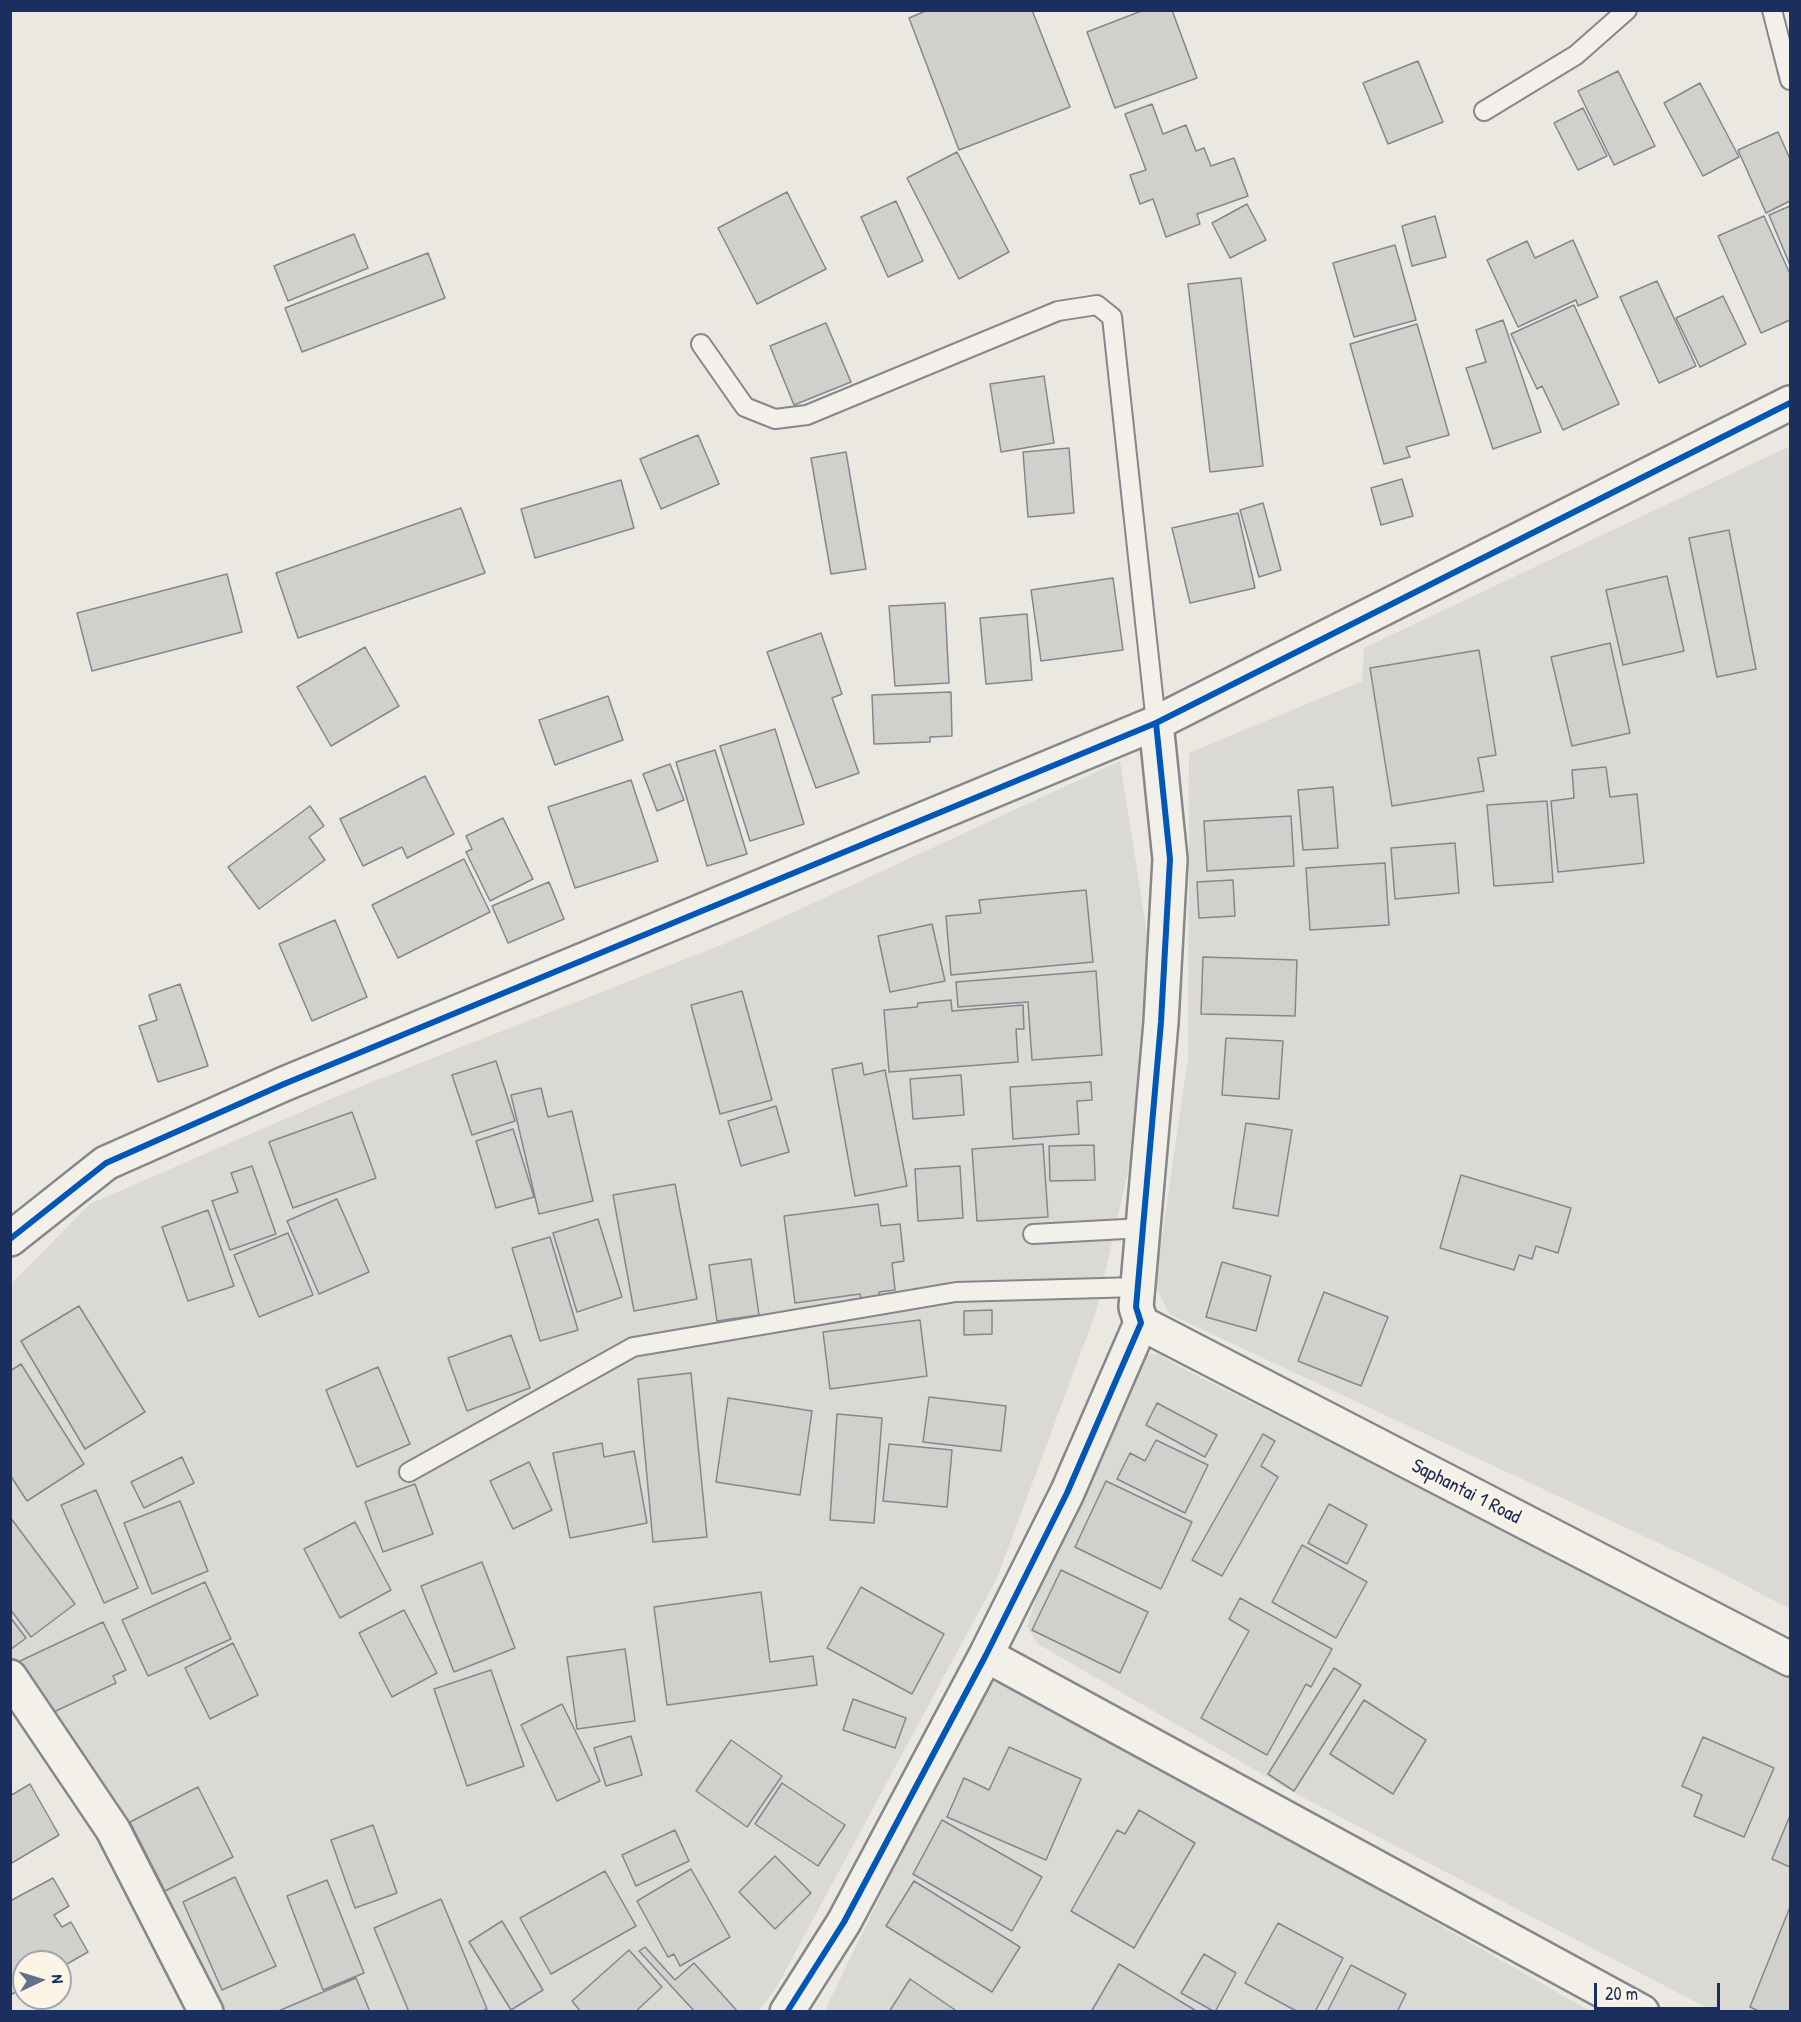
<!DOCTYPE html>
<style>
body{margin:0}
#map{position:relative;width:1801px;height:2022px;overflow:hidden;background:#eae8e1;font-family:"Patrick Hand",sans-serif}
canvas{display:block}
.frame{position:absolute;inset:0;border:12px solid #1b2f5e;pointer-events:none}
.north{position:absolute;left:12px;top:1950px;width:60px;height:60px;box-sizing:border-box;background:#fcf5e5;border:2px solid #a2a6af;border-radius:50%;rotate:86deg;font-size:16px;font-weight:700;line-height:24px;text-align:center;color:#1b2f5e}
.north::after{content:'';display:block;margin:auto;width:21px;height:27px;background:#63708c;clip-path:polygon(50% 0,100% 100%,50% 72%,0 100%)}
.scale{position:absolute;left:1594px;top:1983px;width:126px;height:27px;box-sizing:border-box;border:3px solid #1b2f5e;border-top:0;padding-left:8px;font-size:18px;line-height:21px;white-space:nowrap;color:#1b2f5e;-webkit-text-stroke:4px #fcf5e5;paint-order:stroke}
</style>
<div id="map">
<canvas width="1801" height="2022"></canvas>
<div class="frame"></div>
<div class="north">N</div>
<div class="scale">20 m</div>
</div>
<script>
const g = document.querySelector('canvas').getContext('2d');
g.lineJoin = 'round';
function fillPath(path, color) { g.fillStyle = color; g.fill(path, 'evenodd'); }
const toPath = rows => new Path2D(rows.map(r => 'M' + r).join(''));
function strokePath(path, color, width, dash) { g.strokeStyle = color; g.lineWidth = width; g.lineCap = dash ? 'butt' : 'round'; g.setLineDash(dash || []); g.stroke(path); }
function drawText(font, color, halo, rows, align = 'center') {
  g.font = font + ' "Patrick Hand",sans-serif'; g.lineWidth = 5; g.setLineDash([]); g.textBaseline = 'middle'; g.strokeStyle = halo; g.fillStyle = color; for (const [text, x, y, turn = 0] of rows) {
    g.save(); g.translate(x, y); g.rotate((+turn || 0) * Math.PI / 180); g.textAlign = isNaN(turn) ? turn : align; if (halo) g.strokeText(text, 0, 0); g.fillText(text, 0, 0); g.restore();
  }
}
const green = toPath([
 [1790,446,1790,1609,1714,1569,1169,1314,1155,1285,1188,1058,1189,753,1362,681,1364,648],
 [1120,761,1148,940,1130,1163,1096,1312,997,1578,775,1990,759,2011,219,2011,11,1665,11,1284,90,1204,349,1091,729,942],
 [1159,1354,1178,1366,1790,1673,1790,2011,1713,2011,1300,1796,1038,1644,1027,1627,1061,1517,1140,1355],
 [997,1680,1038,1696,1590,2011,824,2012,980,1691]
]);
const building = toPath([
 [928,10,1032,10,1070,107,959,150,909,18,928,10],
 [1144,10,1172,10,1197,78,1115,108,1087,32,1144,10],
 [1418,61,1443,122,1388,144,1363,83,1418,61],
 [1618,71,1655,146,1614,165,1578,91,1618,71],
 [1700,83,1739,157,1703,176,1664,103,1700,83],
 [1152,104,1163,134,1186,125,1196,151,1204,148,1211,166,1234,158,1248,196,1197,214,1200,224,1166,237,1153,199,1140,204,1130,175,1146,170,1125,114,1152,104],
 [1583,108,1607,156,1578,170,1554,123,1583,108],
 [1778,132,1790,159,1790,201,1766,213,1738,150,1778,132],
 [957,152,1009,252,959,279,907,178,957,152],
 [787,192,826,269,757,304,718,228,787,192],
 [896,201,923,261,888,277,861,217,896,201],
 [1247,204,1266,240,1230,258,1212,223,1247,204],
 [1790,206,1790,265,1769,215,1790,206],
 [1435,216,1446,257,1412,266,1402,226,1435,216],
 [1764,216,1790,274,1790,320,1761,333,1718,236,1764,216],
 [354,234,368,268,288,301,274,266,354,234],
 [1573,240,1598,297,1578,306,1576,300,1518,327,1487,260,1527,241,1535,258,1573,240],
 [1395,245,1416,320,1354,337,1333,263,1395,245],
 [428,253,445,298,302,352,285,308,428,253],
 [1241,278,1263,466,1210,472,1188,284,1241,278],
 [1657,281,1696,366,1659,383,1620,297,1657,281],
 [1723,296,1746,344,1700,367,1676,318,1723,296],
 [1574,305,1619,404,1563,430,1542,386,1537,389,1511,334,1574,305],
 [1503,320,1541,432,1493,449,1466,368,1486,362,1476,330,1503,320],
 [826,323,851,382,794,405,770,346,826,323],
 [1417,324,1449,435,1406,447,1410,457,1384,464,1350,344,1417,324],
 [1044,376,1054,443,1001,452,990,384,1044,376],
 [698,435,719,484,661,509,640,459,698,435],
 [1069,448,1074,513,1028,517,1023,452,1069,448],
 [846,452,866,569,831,574,811,458,846,452],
 [1402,479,1413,516,1381,525,1371,488,1402,479],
 [621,480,634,528,535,558,521,509,621,480],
 [1263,503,1281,570,1259,577,1240,510,1263,503],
 [461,508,485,573,298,638,276,573,461,508],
 [1238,513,1255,588,1190,603,1172,528,1238,513],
 [1729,530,1756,669,1717,677,1689,538,1729,530],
 [227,574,242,632,92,671,77,613,227,574],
 [1667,576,1684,651,1623,665,1606,590,1667,576],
 [1113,578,1123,650,1041,661,1031,590,1113,578],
 [945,603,949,683,895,686,889,606,945,603],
 [1027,614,1032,680,986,684,980,618,1027,614],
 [821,633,842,694,832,698,859,773,816,788,767,652,821,633],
 [1610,643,1630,733,1572,746,1551,657,1610,643],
 [365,647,399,706,331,746,297,687,365,647],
 [1479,650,1496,755,1478,758,1484,791,1392,806,1370,668,1479,650],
 [951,692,952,736,930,737,930,742,874,744,872,695,951,692],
 [608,696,623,740,555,765,539,720,608,696],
 [775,729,804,824,750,841,720,746,775,729],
 [715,750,747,854,707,866,676,762,715,750],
 [670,764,684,800,657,811,643,774,670,764],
 [1606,767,1610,797,1637,794,1644,863,1558,872,1551,801,1574,798,1572,770,1606,767],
 [425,776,454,834,407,858,402,847,363,866,340,819,425,776],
 [631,780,658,861,575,888,548,807,631,780],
 [1333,787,1338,848,1303,850,1298,790,1333,787],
 [1547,801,1553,882,1494,886,1487,805,1547,801],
 [310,806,324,826,309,837,325,860,259,909,228,867,310,806],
 [1291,816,1294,866,1207,871,1204,821,1291,816],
 [503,818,533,879,490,901,466,852,472,849,466,836,503,818],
 [1455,843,1459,893,1395,899,1391,848,1455,843],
 [464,859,490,912,398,958,372,905,464,859],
 [1385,863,1389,925,1310,930,1306,868,1385,863],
 [1233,880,1235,916,1199,918,1197,882,1233,880],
 [549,882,564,919,508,943,492,906,549,882],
 [1086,890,1093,962,951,975,946,916,981,913,979,900,1086,890],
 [335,920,367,997,312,1021,279,944,335,920],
 [932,924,945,981,890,992,878,936,932,924],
 [1203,957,1297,960,1295,1016,1201,1014,1203,957],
 [1096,971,1102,1055,1032,1060,1028,1002,958,1007,956,982,1096,971],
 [180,984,208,1066,158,1082,139,1026,157,1020,149,995,180,984],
 [742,991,772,1100,720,1114,691,1005,742,991],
 [951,1000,952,1011,1023,1005,1024,1029,1016,1029,1018,1062,889,1072,884,1010,917,1007,918,1003,951,1000],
 [1226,1038,1283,1041,1279,1099,1222,1095,1226,1038],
 [496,1061,515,1121,472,1135,452,1075,496,1061],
 [862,1063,864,1075,885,1070,907,1186,855,1196,832,1069,862,1063],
 [961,1075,964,1115,913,1119,910,1079,961,1075],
 [1091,1082,1092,1100,1077,1101,1079,1134,1013,1139,1010,1087,1091,1082],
 [541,1088,548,1117,572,1111,593,1201,539,1214,511,1095,541,1088],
 [776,1106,789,1152,741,1166,728,1121,776,1106],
 [352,1112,376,1178,293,1208,269,1142,352,1112],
 [1246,1123,1292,1130,1278,1216,1233,1208,1246,1123],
 [513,1129,534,1197,496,1208,476,1141,513,1129],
 [1043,1144,1048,1217,977,1221,972,1149,1043,1144],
 [1094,1145,1095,1180,1050,1181,1049,1146,1094,1145],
 [252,1166,276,1234,230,1250,212,1201,238,1192,231,1173,252,1166],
 [960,1166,963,1218,918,1221,915,1169,960,1166],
 [1461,1175,1571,1208,1558,1253,1536,1246,1532,1259,1519,1255,1514,1270,1440,1248,1461,1175],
 [675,1184,697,1299,634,1311,613,1195,675,1184],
 [337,1199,369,1272,319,1294,287,1221,337,1199],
 [878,1204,881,1226,900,1224,904,1261,892,1263,895,1290,879,1292,880,1297,861,1300,860,1294,795,1303,784,1216,878,1204],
 [208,1210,234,1286,188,1301,162,1227,208,1210],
 [598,1219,622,1297,577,1312,553,1233,598,1219],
 [288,1233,313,1295,259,1317,234,1255,288,1233],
 [550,1237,578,1330,540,1341,512,1248,550,1237],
 [751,1259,759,1315,717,1321,709,1265,751,1259],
 [1222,1262,1271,1276,1256,1331,1206,1317,1222,1262],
 [1324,1292,1388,1317,1361,1386,1298,1361,1324,1292],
 [79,1306,145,1412,85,1449,21,1341,79,1306],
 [992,1310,992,1334,964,1335,964,1311,992,1310],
 [920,1320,927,1376,830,1389,823,1332,920,1320],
 [511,1335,530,1388,467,1411,448,1358,511,1335],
 [21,1364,84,1464,27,1501,10,1475,10,1371,21,1364],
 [378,1367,410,1444,357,1467,326,1390,378,1367],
 [691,1373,707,1537,653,1542,638,1379,691,1373],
 [929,1397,1006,1406,1001,1451,923,1442,929,1397],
 [728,1398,812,1411,800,1495,716,1482,728,1398],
 [1157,1403,1217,1435,1205,1457,1146,1425,1157,1403],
 [837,1414,882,1418,874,1523,830,1520,837,1414],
 [1263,1434,1275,1441,1261,1466,1278,1477,1222,1576,1192,1560,1263,1434],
 [1156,1440,1208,1465,1185,1513,1117,1479,1130,1453,1145,1461,1156,1440],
 [602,1443,604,1457,634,1451,647,1523,570,1538,553,1453,602,1443],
 [889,1444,952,1450,947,1507,883,1501,889,1444],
 [182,1457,194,1483,144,1508,131,1482,182,1457],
 [529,1462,552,1510,513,1529,490,1481,529,1462],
 [1106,1481,1192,1522,1161,1589,1075,1547,1106,1481],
 [415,1484,433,1534,383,1552,365,1502,415,1484],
 [96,1490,138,1588,104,1603,61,1505,96,1490],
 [180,1501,208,1571,152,1594,124,1523,180,1501],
 [1329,1504,1367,1525,1347,1564,1308,1543,1329,1504],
 [10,1517,75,1604,31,1637,10,1609,10,1517],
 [355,1522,391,1590,340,1618,304,1549,355,1522],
 [1302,1545,1367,1582,1336,1638,1272,1602,1302,1545],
 [482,1562,515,1648,454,1672,421,1586,482,1562],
 [1061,1570,1148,1612,1120,1673,1032,1630,1061,1570],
 [205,1582,231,1639,148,1676,122,1620,205,1582],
 [861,1587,944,1634,912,1694,827,1648,861,1587],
 [761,1592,770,1662,813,1656,817,1685,667,1705,654,1607,761,1592],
 [1240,1598,1332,1649,1311,1687,1306,1684,1267,1755,1201,1718,1249,1631,1229,1619,1240,1598],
 [404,1610,437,1673,392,1697,359,1633,404,1610],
 [10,1617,26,1638,10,1650,10,1617],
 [103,1622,126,1670,113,1676,116,1683,45,1716,20,1661,103,1622],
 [233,1643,258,1695,210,1719,185,1668,233,1643],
 [625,1649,635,1721,577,1729,567,1657,625,1649],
 [1334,1668,1361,1685,1294,1791,1268,1774,1334,1668],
 [491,1670,524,1766,467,1786,434,1689,491,1670],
 [853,1699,906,1718,895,1748,843,1730,853,1699],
 [1364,1700,1426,1740,1393,1794,1330,1754,1364,1700],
 [562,1704,600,1781,557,1801,521,1725,562,1704],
 [631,1736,642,1775,606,1786,594,1748,631,1736],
 [1703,1737,1774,1768,1744,1837,1694,1816,1702,1795,1682,1786,1703,1737],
 [731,1740,782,1776,747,1827,696,1791,731,1740],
 [1009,1747,1081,1779,1046,1860,947,1817,964,1778,989,1790,1009,1747],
 [782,1783,845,1825,818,1866,755,1824,782,1783],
 [30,1784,59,1835,10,1864,10,1796,30,1784],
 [198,1787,233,1857,165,1891,130,1822,198,1787],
 [1139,1810,1195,1843,1134,1948,1071,1911,1117,1830,1125,1834,1139,1810],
 [1789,1818,1790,1819,1790,1867,1772,1859,1789,1818],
 [942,1820,1042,1877,1012,1931,913,1874,942,1820],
 [373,1825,397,1893,355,1908,331,1840,373,1825],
 [675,1830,689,1861,636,1886,622,1855,675,1830],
 [775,1856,811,1893,775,1929,739,1892,775,1856],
 [691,1869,730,1937,680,1966,674,1954,668,1957,637,1901,691,1869],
 [605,1871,636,1926,551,1974,520,1918,605,1871],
 [235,1877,276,1966,222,1990,183,1902,235,1877],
 [53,1878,69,1906,54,1915,62,1927,71,1922,88,1952,60,1968,60,1962,24,1962,24,1988,10,1995,10,1901,53,1878],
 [327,1880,364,1973,323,1990,287,1896,327,1880],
 [914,1881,1020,1947,992,1992,886,1926,914,1881],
 [441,1899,487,2009,481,2012,409,2012,374,1928,441,1899],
 [1790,1907,1790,2012,1761,2012,1750,2007,1790,1907],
 [502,1921,543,1990,511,2010,469,1942,502,1921],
 [1278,1923,1343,1958,1315,2012,1298,2012,1245,1983,1278,1923],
 [645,1947,675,1980,694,1963,738,2012,695,2012,639,1951,645,1947],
 [629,1950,662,1987,635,2012,581,2012,572,2001,629,1950],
 [1204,1954,1236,1973,1215,2012,1181,1993,1204,1954],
 [1119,1964,1198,2012,1091,2012,1119,1964],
 [1351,1965,1406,1994,1397,2012,1327,2012,1351,1965],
 [356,1978,370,2012,276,2012,356,1978],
 [910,1979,958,2012,889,2012,910,1979]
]);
const service = toPath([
 [1772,10,1790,80],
 [1484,111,1576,55,1627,10],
 [701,344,745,407,775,419,807,415,1058,311,1097,305,1112,317,1156,723],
 [1033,1234,1143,1228],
 [409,1472,633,1347,956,1292,1138,1287]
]);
const minor = toPath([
 [1141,1323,1790,1659],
 [986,1655,1642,2012],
 [10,1677,113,1830,206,2012],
 [787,2012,844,1922,986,1655,1067,1493,1141,1323,1136,1307,1161,1022,1170,859,1156,723]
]);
const tertiary = toPath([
 [10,1239,106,1163,284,1084,1156,723,1790,403]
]);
const cycleway = toPath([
 [10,1239,106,1163,284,1084,1156,723,1790,403],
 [787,2012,844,1922,986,1655,1067,1493,1141,1323,1136,1307,1161,1022,1170,859,1156,723]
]);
const streetNames = [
 ["Saphantai 1 Road",1466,1492,27]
];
fillPath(green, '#dbd9d4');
fillPath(building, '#d0d0cd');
strokePath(building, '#84878d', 1.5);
strokePath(service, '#84878d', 22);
strokePath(minor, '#84878d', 38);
strokePath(tertiary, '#84878d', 38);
strokePath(service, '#f3f0ea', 18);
strokePath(minor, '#f3f0ea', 33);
strokePath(tertiary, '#f3f0ea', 33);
strokePath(cycleway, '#0057b8', 6);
drawText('20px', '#1b2f5e', '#fcf5e5', streetNames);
</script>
